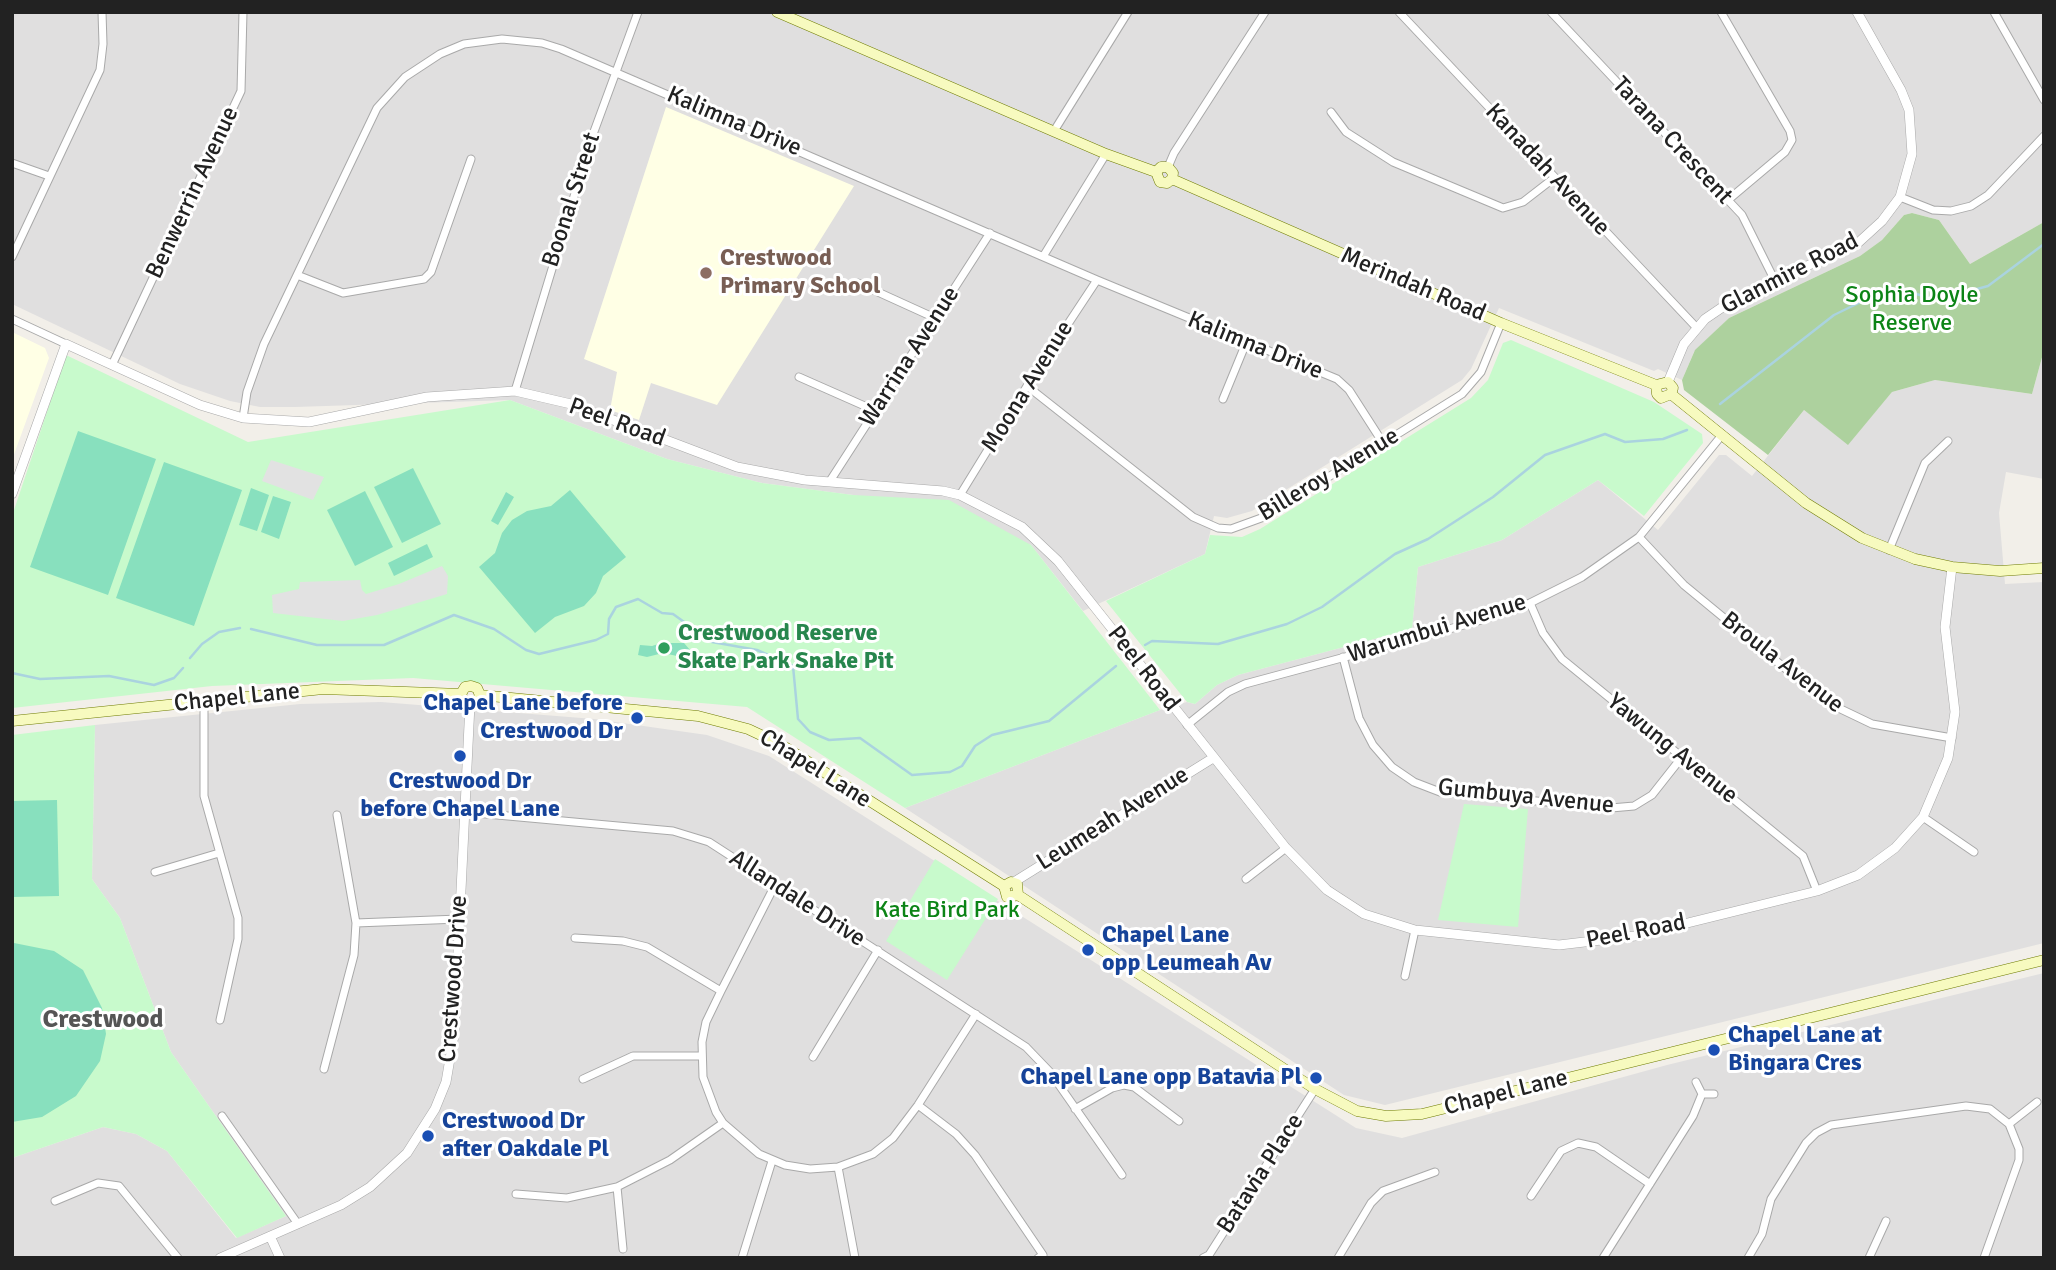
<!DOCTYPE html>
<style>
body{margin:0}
#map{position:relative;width:2056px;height:1270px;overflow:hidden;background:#f2efe9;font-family:Signika,sans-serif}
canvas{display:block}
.frame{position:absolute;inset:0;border:14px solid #222;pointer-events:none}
</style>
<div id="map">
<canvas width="2056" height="1270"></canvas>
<div class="frame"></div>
</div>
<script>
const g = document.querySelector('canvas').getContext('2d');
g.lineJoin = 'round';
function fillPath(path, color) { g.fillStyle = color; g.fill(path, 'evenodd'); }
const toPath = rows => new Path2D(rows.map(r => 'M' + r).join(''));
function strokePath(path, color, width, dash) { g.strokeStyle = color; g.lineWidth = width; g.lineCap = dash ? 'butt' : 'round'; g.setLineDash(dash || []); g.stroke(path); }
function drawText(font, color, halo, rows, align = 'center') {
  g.font = font + ' Signika,sans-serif'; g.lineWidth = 6; g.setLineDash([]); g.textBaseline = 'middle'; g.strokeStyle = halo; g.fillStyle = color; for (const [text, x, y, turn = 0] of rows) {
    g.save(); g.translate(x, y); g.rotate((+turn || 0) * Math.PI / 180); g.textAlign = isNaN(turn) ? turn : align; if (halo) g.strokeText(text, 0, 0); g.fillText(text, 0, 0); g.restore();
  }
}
const residential = toPath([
 [12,12,2044,12,2044,222,1970,264,1939,220,1912,213,1904,215,1882,240,1860,256,1729,318,1694,352,1682,380,1658,369,1654,371,1499,308,1471,369,1462,380,1252,511,1227,518,1214,516,1205,554,1083,611,1031,545,853,495,762,483,667,459,510,400,295,407,260,407,230,401,180,384,12,304],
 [2044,350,2044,479,2006,472,1999,513,2005,584,2044,582,2044,943,1385,1105,1344,1095,905,808,1160,710,1187,702,1195,704,1217,685,1238,675,1412,629,1418,567,1502,540,1598,480,1658,530,1719,455,1726,455,1752,476,1804,410,1848,444,1892,392,1935,380,2032,394],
 [381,702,594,719,707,735,769,756,1356,1128,1402,1138,1667,1065,2044,973,2044,1258,12,1258,12,1158,103,1127,136,1134,167,1151,236,1238,286,1216,171,1052,120,918,92,879,95,725,300,704]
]);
const education = toPath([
 [666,107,854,186,717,405,651,383,639,420,610,410,617,372,584,359],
 [12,332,45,348,49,358,12,460]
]);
const forest = toPath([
 [1912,213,1939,220,1970,264,2044,222,2044,350,2032,394,1935,380,1892,392,1848,445,1804,410,1768,455,1684,390,1682,380,1695,350,1729,318,1860,256,1882,240,1904,215]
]);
const park = toPath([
 [1511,340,1654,402,1702,434,1703,443,1644,516,1598,480,1502,540,1418,567,1412,629,1238,675,1217,685,1195,704,1187,702,1106,601,1205,554,1210,535,1242,537,1260,529,1471,398,1488,380,1503,343],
 [66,355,248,442,510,400,667,459,762,483,853,495,949,500,1031,545,1160,710,905,808,747,707,413,678,212,686,12,708,12,516],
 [95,725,92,879,120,918,171,1052,286,1216,237,1238,167,1151,136,1134,103,1127,12,1158,12,735],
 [1464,804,1528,809,1518,927,1438,920],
 [935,859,998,899,947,980,886,941]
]);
const pitch = toPath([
 [78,431,156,459,108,595,30,567],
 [164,462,242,490,194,626,116,598],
 [413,468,441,524,402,543,374,487],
 [251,488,269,495,257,531,239,525],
 [570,490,626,557,603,576,596,593,584,606,555,617,535,633,479,567,495,553,502,533,512,520,527,511,551,506],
 [365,491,393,547,355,566,327,510],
 [506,492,514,497,498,525,491,521],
 [273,496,291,502,279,539,261,532],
 [427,544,433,557,394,576,388,563],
 [661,643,684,643,690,650,677,656,663,653,647,657,638,655,640,645,652,646],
 [57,800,59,896,12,897,12,801],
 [12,939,14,943,54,951,83,970,102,1008,106,1034,100,1061,76,1096,42,1117,12,1122]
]);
const parking = toPath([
 [271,460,324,477,313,500,262,481],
 [442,566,448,576,447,594,377,615,343,621,273,613,272,595,299,589,300,582,360,580,362,590,366,594,399,584]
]);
const stream = toPath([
 [1720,404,1834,315,1877,294,1906,291,1937,300,1988,286,2044,244],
 [251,629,317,645,384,645,454,615,494,629,526,650,539,654,596,640,608,634,609,619,616,607,638,599,662,613,673,614,712,642,757,650,793,666,798,719,810,732,829,740,860,738,912,775,950,772,962,766,975,746,992,735,1049,721,1116,666],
 [1145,645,1152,641,1218,644,1287,624,1322,607,1395,554,1428,539,1493,497,1545,455,1605,434,1625,442,1663,439,1687,430],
 [190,658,202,644,219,632,240,628],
 [12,673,40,679,109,676,154,685,174,678,183,668]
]);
const minor = toPath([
 [1399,12,1696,327],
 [1551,12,1742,215,1775,281],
 [1721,12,1790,131,1792,140,1785,152,1728,200],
 [1994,12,2044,100],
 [1331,112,1346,132,1393,162,1503,208,1523,202,1554,178],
 [1054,131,1128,12],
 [12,163,49,176],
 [1168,167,1174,153,1265,12],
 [1900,197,1933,210,1951,211,1971,206,1988,195,2044,136],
 [1044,255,1106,154],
 [12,257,100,70,103,44,102,12],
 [297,275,343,293,424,279,431,272,471,159],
 [858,283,935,318],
 [12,319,66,344],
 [112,365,241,91,243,12],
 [799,377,876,411],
 [1027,386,1193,517,1218,528,1231,529,1264,517,1462,394,1481,372,1501,323],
 [515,391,592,137,638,12],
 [1223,399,1246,343],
 [243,418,247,392,264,344,377,108,405,77,440,54,464,44,502,39,542,43,561,49,1097,280,1337,379,1349,390,1383,443],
 [830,481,990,233],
 [960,495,1027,386,1097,280],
 [1639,537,1684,585,1826,702,1872,724,1952,738],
 [1889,550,1925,463,1948,441],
 [1530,603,1543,633,1562,659,1803,856,1817,891],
 [1343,657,1359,718,1373,745,1392,767,1414,782,1440,792,1611,808,1634,806,1652,795,1682,757],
 [204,701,204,796,238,918,238,939,220,1020],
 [1187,725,1228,692,1245,684,1475,622,1530,603,1582,577,1639,537,1722,435],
 [464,812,673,831,709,842,1026,1047,1050,1072,1122,1175],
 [1923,817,1974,852],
 [155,872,219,853],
 [1246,879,1286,848],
 [775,885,721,991,706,1022,702,1042,703,1077,716,1112,723,1123,759,1154,785,1165,810,1169,838,1167,873,1154,893,1138,918,1105,976,1014],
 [356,923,459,919],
 [575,938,623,941,647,947,721,991],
 [1405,976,1415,930],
 [813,1057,878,950],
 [324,1069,354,955,356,923,337,815],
 [583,1079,633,1056,701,1056],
 [1702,1094,1714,1094],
 [918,1105,956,1134,975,1155,1043,1255,1038,1258],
 [1075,1109,1112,1088,1124,1085,1134,1087,1179,1121],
 [222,1116,298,1224],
 [2009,1124,2037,1102],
 [838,1167,855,1258],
 [617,1187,623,1249],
 [516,1194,567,1198,617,1187,670,1160,723,1123],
 [1531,1196,1561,1151,1578,1143,1596,1147,1650,1184],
 [55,1201,98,1183,119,1186,178,1258],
 [742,1258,772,1161],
 [1203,1258,1209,1255,1315,1089],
 [1338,1258,1371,1203,1383,1191,1435,1172],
 [1603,1258,1693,1116,1702,1094,1696,1082],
 [1748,1258,1762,1234,1771,1199,1806,1143,1816,1133,1831,1125,1966,1106,1990,1109,2009,1124,2019,1149,2019,1160,1984,1258],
 [1869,1258,1886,1221]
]);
const tertiary = toPath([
 [1668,382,1684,344,1705,319,1733,300,1859,242,1882,221,1900,197,1912,154,1909,110,1901,90,1857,12],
 [12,494,66,344,200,405,243,418,309,422,427,397,515,391,571,404,737,467,805,480,943,491,960,495,1022,527,1058,561,1286,848,1327,890,1364,914,1415,930,1559,945,1635,936,1817,891,1858,875,1895,848,1923,817,1948,758,1955,712,1945,627,1952,567],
 [1014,882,1213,758],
 [270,1236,280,1258],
 [220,1258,341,1205,370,1187,407,1153,435,1109,446,1082,454,1035,470,704]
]);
const secondary = toPath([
 [777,12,1106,154,1156,172],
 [1156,172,1161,167,1168,167,1173,173,1172,179],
 [1156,172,1160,182,1167,183,1172,179],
 [1172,179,1501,323,1656,385],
 [1656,385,1668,382,1673,388,1671,394],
 [1656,385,1657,394,1661,398,1671,394],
 [1671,394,1806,503,1862,538,1915,559,1952,567,2000,571,2044,568],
 [461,694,464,702,471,704,477,702,480,695],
 [461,694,465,687,471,686,477,688,480,695],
 [480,695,698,716,748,729,780,744,1004,886],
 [12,721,323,689,461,694],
 [1004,886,1011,882,1017,884,1018,895],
 [1004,886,1007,897,1018,895],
 [1018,895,1315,1089,1357,1111,1386,1116,1422,1114,2044,960]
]);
const markers = [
 [706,273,7,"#8d6e63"],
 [664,648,7,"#2e9e5b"],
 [637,718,7,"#1a4fb4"],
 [460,756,7,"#1a4fb4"],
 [1088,950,7,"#1a4fb4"],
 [1714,1050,7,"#1a4fb4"],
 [1316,1078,7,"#1a4fb4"],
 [428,1136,7,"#1a4fb4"]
];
const streetNames = [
 ["Kalimna Drive",734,122,23],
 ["Tarana Crescent",1672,141,47],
 ["Kanadah Avenue",1547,170,47],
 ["Benwerrin Avenue",193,193,-65],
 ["Boonal Street",572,200,-72],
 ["Glanmire Road",1790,274,-27],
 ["Merindah Road",1413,285,23],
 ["Kalimna Drive",1255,346,22],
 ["Warrina Avenue",910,357,-57],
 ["Moona Avenue",1028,387,-58],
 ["Peel Road",617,423,20],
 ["Billeroy Avenue",1329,475,-31],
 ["Warumbui Avenue",1437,629,-17],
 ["Broula Avenue",1782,663,38],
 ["Peel Road",1143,669,52],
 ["Chapel Lane",237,698,-6],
 ["Yawung Avenue",1672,749,39],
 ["Chapel Lane",815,769,32],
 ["Gumbuya Avenue",1526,797,6],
 ["Leumeah Avenue",1113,819,-32],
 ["Allandale Drive",797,899,33],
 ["Peel Road",1636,932,-11],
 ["Crestwood Drive",454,979,-86],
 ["Chapel Lane",1506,1093,-14],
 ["Batavia Place",1261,1174,-57]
];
const educationNames = [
 ["Crestwood",720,259],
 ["Primary School",720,287]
];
const parkNames = [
 ["Sophia Doyle",1912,296],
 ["Reserve",1912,324],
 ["Kate Bird Park",947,911]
];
const leisureNames = [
 ["Crestwood Reserve",678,634],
 ["Skate Park Snake Pit",678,662]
];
const transitNames = [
 ["Chapel Lane before",623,704,"right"],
 ["Crestwood Dr",623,732,"right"],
 ["Crestwood Dr",460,782,"center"],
 ["before Chapel Lane",460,810,"center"],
 ["Chapel Lane",1102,936],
 ["opp Leumeah Av",1102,964],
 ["Chapel Lane at",1728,1036],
 ["Bingara Cres",1728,1064],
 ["Chapel Lane opp Batavia Pl",1302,1078,"right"],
 ["Crestwood Dr",442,1122],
 ["after Oakdale Pl",442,1150]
];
const neighbourhoodNames = [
 ["Crestwood",103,1020]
];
fillPath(residential, '#e0dfdf');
fillPath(education, '#ffffe5');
fillPath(forest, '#add19e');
fillPath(park, '#c8facc');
fillPath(pitch, '#88e0be');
fillPath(parking, '#e2e2e2');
strokePath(stream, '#aad3df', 2.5);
strokePath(minor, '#a9a9a9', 9);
strokePath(tertiary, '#a9a9a9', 10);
strokePath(secondary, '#707d05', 11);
strokePath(minor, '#fff', 7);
strokePath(tertiary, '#fff', 9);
strokePath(secondary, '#f7fabf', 10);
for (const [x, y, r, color] of markers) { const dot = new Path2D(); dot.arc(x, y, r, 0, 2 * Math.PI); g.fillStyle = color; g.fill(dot); strokePath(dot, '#fff', 2.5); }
drawText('24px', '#222', '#fff', streetNames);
drawText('bold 24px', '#785e54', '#fff', educationNames, 'left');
drawText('24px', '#0c8416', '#fff', parkNames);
drawText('bold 24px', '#27864d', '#fff', leisureNames, 'left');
drawText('bold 24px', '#164399', '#fff', transitNames, 'left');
drawText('bold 26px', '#555', '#fff', neighbourhoodNames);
</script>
